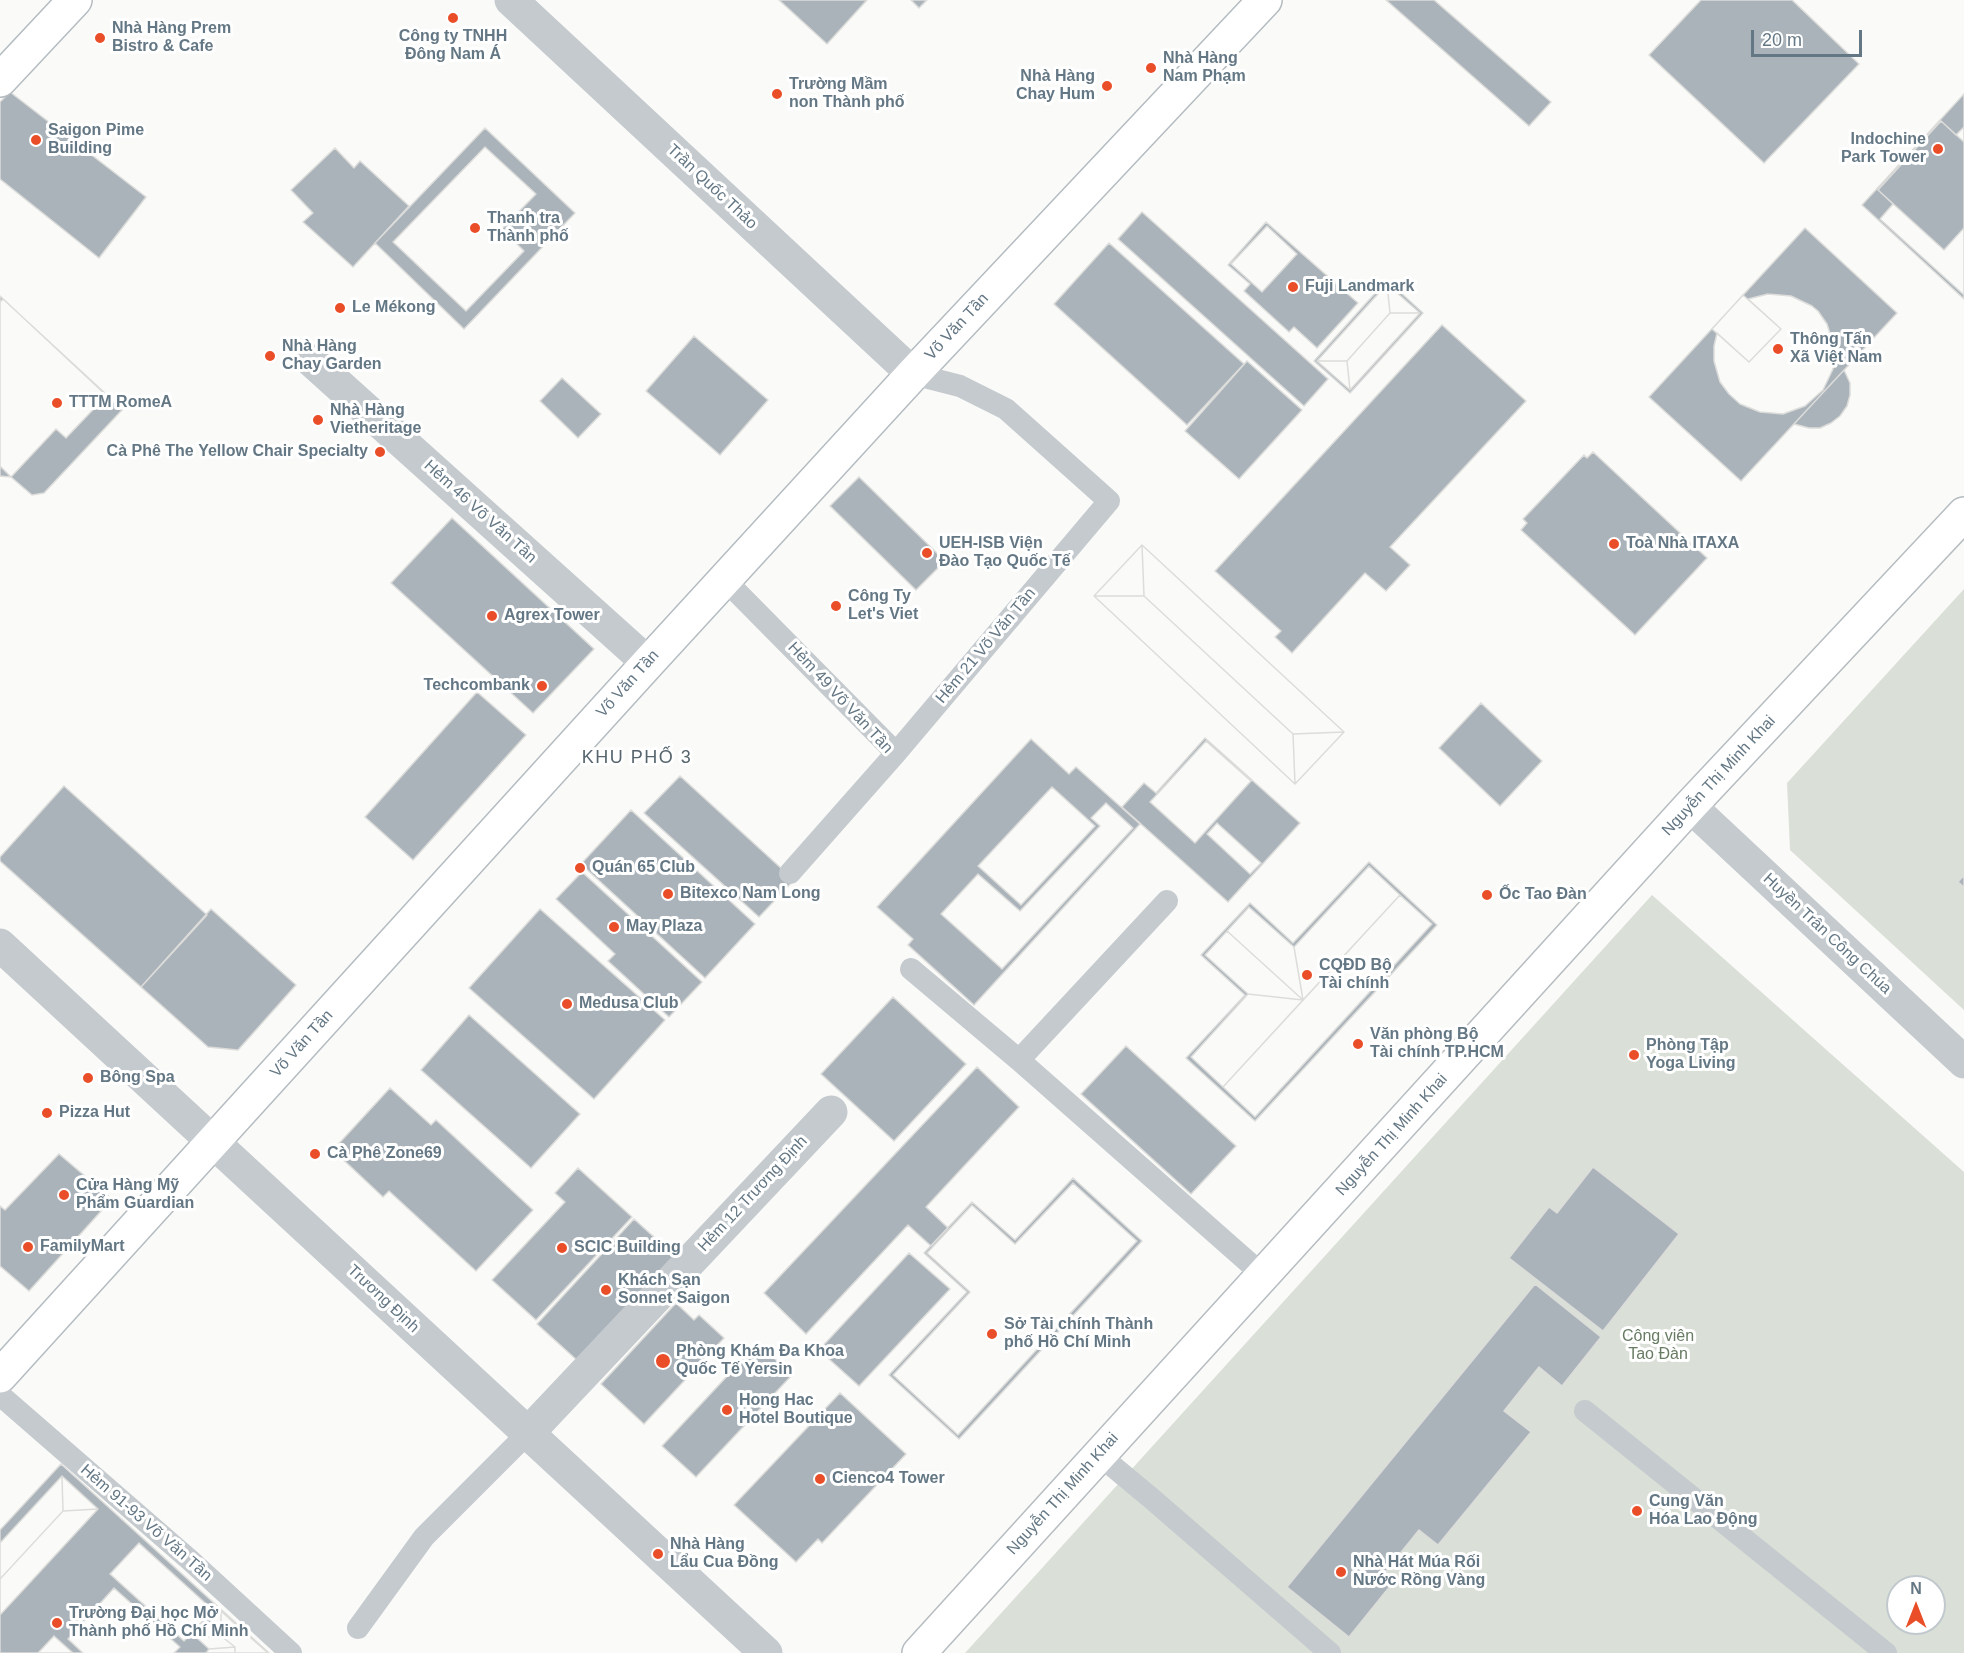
<!DOCTYPE html>
<meta charset="utf-8">
<style>
body{margin:0}
#map{position:relative;width:1964px;height:1653px;overflow:hidden;background:#fafaf8;font-family:Arial,sans-serif}
canvas{display:block}
.north{position:absolute;left:1886px;top:1575px;width:60px;height:60px;box-sizing:border-box;background:#fff;border:2px solid #c1c9ce;border-radius:50%;rotate:0deg;font-size:16px;font-weight:700;line-height:24px;text-align:center;color:#647784}
.north::after{content:'';display:block;margin:auto;width:21px;height:27px;background:#ea4e28;clip-path:polygon(50% 0,100% 100%,50% 72%,0 100%)}
.scale{position:absolute;left:1751px;top:30px;width:111px;height:27px;box-sizing:border-box;border:3px solid #647784;border-top:0;padding-left:8px;font-size:18px;line-height:21px;white-space:nowrap;color:#647784;-webkit-text-stroke:4px #fff;paint-order:stroke}
</style>
<div id="map">
<canvas width="1964" height="1653"></canvas>
<div class="north">N</div>
<div class="scale">20 m</div>
</div>
<script>
const g = document.querySelector('canvas').getContext('2d');
g.lineJoin = 'round';
function fillPath(path, color) { g.fillStyle = color; g.fill(path, 'evenodd'); }
const toPath = rows => new Path2D(rows.map(r => 'M' + r).join(''));
function strokePath(path, color, width, dash) { g.strokeStyle = color; g.lineWidth = width; g.lineCap = dash ? 'butt' : 'round'; g.setLineDash(dash || []); g.stroke(path); }
function drawText(font, color, halo, rows, align = 'center') {
  g.font = font + ' Arial,sans-serif'; g.lineWidth = 6; g.setLineDash([]); g.textBaseline = 'middle'; g.strokeStyle = halo; g.fillStyle = color; for (const [text, x, y, turn = 0] of rows) {
    g.save(); g.translate(x, y); g.rotate((+turn || 0) * Math.PI / 180); g.textAlign = isNaN(turn) ? turn : align; if (halo) g.strokeText(text, 0, 0); g.fillText(text, 0, 0); g.restore();
  }
}
const green = toPath([
 [1964,589,1964,1010,1790,850,1787,783],
 [1652,895,1964,1172,1964,1653,965,1653],
 [1898,1587,1934,1587,1934,1623,1898,1623]
]);
const building = toPath([
 [779,0,867,0,827,44,779,0],
 [911,0,927,0,919,8,911,0],
 [1386,0,1434,0,1551,102,1529,126,1386,0],
 [1701,0,1792,0,1859,64,1764,163,1649,55,1701,0],
 [10,92,146,197,99,258,0,179,0,102,10,92],
 [1964,94,1964,299,1862,205,1964,94],
 [1941,121,1956,135,1964,127,1964,295,1880,219,1893,204,1878,190,1941,121],
 [1941,121,1964,142,1964,228,1944,250,1878,190,1941,121],
 [485,128,575,213,464,329,375,243,485,128],
 [485,147,536,194,502,229,524,251,466,311,393,242,485,147],
 [335,148,354,168,360,161,409,206,353,267,303,222,313,213,291,190,335,148],
 [1142,212,1328,379,1304,406,1118,239,1142,212],
 [1266,222,1358,303,1317,348,1294,327,1289,332,1244,291,1250,284,1228,265,1266,222],
 [1267,226,1297,254,1262,292,1231,264,1267,226],
 [1805,228,1897,313,1741,481,1649,397,1805,228],
 [1109,243,1244,364,1187,425,1054,304,1109,243],
 [1387,280,1423,313,1350,393,1314,361,1387,280],
 [1387,284,1390,313,1347,361,1317,361,1387,284],
 [1387,284,1420,313,1390,313,1387,284],
 [1768,294,1791,296,1812,306,1818,311,1827,324,1834,346,1833,369,1823,390,1805,406,1783,414,1760,412,1740,404,1729,394,1720,382,1714,361,1714,346,1717,333,1749,362,1781,329,1748,299,1768,294],
 [1743,295,1781,329,1749,362,1712,329,1743,295],
 [0,296,122,410,44,493,32,495,11,477,0,476,0,296],
 [3,299,107,395,66,438,56,429,11,477,1,467,0,468,0,302,3,299],
 [1390,313,1420,313,1350,390,1347,361,1390,313],
 [1442,325,1526,401,1390,547,1410,565,1386,591,1365,573,1292,653,1275,637,1281,631,1215,571,1442,325],
 [694,336,768,400,720,455,646,391,694,336],
 [1247,361,1302,410,1239,479,1185,431,1247,361],
 [1317,361,1347,361,1350,390,1317,361],
 [1844,370,1850,383,1850,395,1847,406,1840,416,1831,423,1820,428,1809,428,1794,424,1844,370],
 [562,378,601,414,578,438,540,401,562,378],
 [1593,452,1707,558,1635,635,1521,530,1527,523,1523,519,1584,455,1587,458,1593,452],
 [859,477,945,561,916,590,830,506,859,477],
 [452,518,594,649,533,713,391,583,452,518],
 [1142,545,1344,732,1295,784,1094,596,1142,545],
 [1142,545,1344,732,1293,734,1144,596,1142,545],
 [1142,545,1144,596,1094,596,1142,545],
 [1094,596,1144,596,1293,734,1295,784,1094,596],
 [477,692,526,735,413,860,365,817,477,692],
 [1481,703,1542,761,1500,806,1439,748,1481,703],
 [1344,732,1295,784,1293,734,1344,732],
 [1205,738,1300,823,1228,902,1122,807,1144,783,1156,793,1205,738],
 [1031,739,1069,774,1076,767,1140,824,974,1005,908,945,913,939,877,907,1031,739],
 [1206,741,1251,781,1195,843,1150,802,1206,741],
 [680,776,794,880,759,917,644,813,680,776],
 [64,786,207,915,141,987,0,861,0,857,64,786],
 [1052,787,1095,826,1021,905,978,866,1052,787],
 [1106,803,1133,828,1002,969,941,914,978,874,1020,911,1100,826,1091,818,1106,803],
 [631,810,755,924,705,978,581,864,631,810],
 [1217,823,1261,863,1250,874,1207,834,1217,823],
 [1369,862,1437,925,1255,1121,1186,1058,1245,995,1201,955,1250,903,1293,943,1369,862],
 [1369,866,1400,895,1303,1000,1294,947,1369,866],
 [582,872,702,982,669,1017,608,961,615,954,556,899,582,872],
 [1964,875,1964,887,1958,882,1964,875],
 [1400,895,1432,924,1255,1117,1223,1087,1400,895],
 [1249,907,1294,947,1303,1000,1227,931,1249,907],
 [211,909,296,985,238,1050,208,1047,141,987,211,909],
 [540,909,665,1020,594,1099,469,988,540,909],
 [1227,931,1303,1000,1248,994,1205,955,1227,931],
 [1248,994,1303,1000,1223,1087,1191,1057,1248,994],
 [893,997,966,1064,894,1141,821,1074,893,997],
 [469,1015,580,1114,531,1168,421,1070,469,1015],
 [1126,1046,1236,1146,1191,1194,1081,1094,1126,1046],
 [977,1067,1019,1107,926,1207,948,1228,931,1246,908,1225,806,1334,764,1293,977,1067],
 [390,1088,431,1125,436,1120,533,1210,476,1271,389,1191,383,1197,333,1150,390,1088],
 [59,1154,112,1199,29,1291,0,1266,0,1206,5,1210,59,1154],
 [1593,1167,1679,1234,1603,1331,1509,1258,1549,1207,1557,1213,1593,1167],
 [578,1168,632,1217,536,1320,492,1280,565,1202,555,1193,578,1168],
 [1073,1178,1142,1241,959,1439,889,1375,967,1292,924,1253,972,1202,1015,1240,1073,1178],
 [1073,1183,1137,1241,958,1435,893,1375,970,1292,927,1253,972,1205,1015,1244,1073,1183],
 [634,1219,676,1257,579,1362,537,1324,634,1219],
 [909,1253,950,1289,859,1386,819,1350,909,1253],
 [1535,1284,1601,1337,1562,1386,1539,1367,1504,1411,1531,1432,1438,1545,1419,1530,1386,1571,1395,1580,1349,1637,1287,1587,1535,1284],
 [676,1303,694,1320,699,1315,724,1338,644,1424,601,1384,676,1303],
 [758,1343,792,1375,696,1477,662,1446,758,1343],
 [840,1393,906,1454,822,1543,818,1539,796,1562,734,1505,840,1393],
 [61,1464,269,1653,174,1653,180,1647,114,1588,68,1639,83,1653,0,1653,0,1530,61,1464],
 [62,1476,98,1509,63,1511,62,1476],
 [62,1476,63,1511,0,1579,0,1543,62,1476],
 [98,1509,0,1615,0,1579,63,1511,98,1509],
 [139,1543,213,1610,184,1641,110,1574,139,1543],
 [221,1611,221,1636,197,1638,221,1611],
 [221,1611,233,1622,268,1653,235,1653,235,1647,221,1636,221,1611],
 [54,1636,73,1653,38,1653,54,1636],
 [221,1636,235,1647,209,1649,197,1638,221,1636],
 [235,1647,235,1653,206,1653,209,1649,235,1647]
]);
const service = toPath([
 [725,580,896,753,790,873],
 [896,753,1109,501,1006,409,960,386,913,374],
 [911,969,1019,1060,1167,901],
 [1019,1060,1264,1276],
 [0,1395,191,1561,291,1653],
 [1585,1411,1886,1653],
 [1098,1454,1151,1498,1330,1653],
 [358,1628,424,1537,528,1433]
]);
const minor = toPath([
 [312,361,648,663],
 [1690,806,1964,1062],
 [528,1433,831,1112]
]);
const tertiary = toPath([
 [511,0,913,374],
 [0,945,766,1653]
]);
const secondary = toPath([
 [0,80,75,0],
 [0,1376,648,663,913,374,1265,0]
]);
const primary = toPath([
 [919,1653,1690,806,1964,514]
]);
const markers = [
 [453,18,6,"#ea4e28"],
 [100,38,6,"#ea4e28"],
 [1151,68,6,"#ea4e28"],
 [1107,86,6,"#ea4e28"],
 [777,94,6,"#ea4e28"],
 [36,140,6,"#ea4e28"],
 [1938,149,6,"#ea4e28"],
 [475,228,6,"#ea4e28"],
 [1293,287,6,"#ea4e28"],
 [340,308,6,"#ea4e28"],
 [1778,349,6,"#ea4e28"],
 [270,356,6,"#ea4e28"],
 [57,403,6,"#ea4e28"],
 [318,420,6,"#ea4e28"],
 [380,452,6,"#ea4e28"],
 [1614,544,6,"#ea4e28"],
 [927,553,6,"#ea4e28"],
 [836,606,6,"#ea4e28"],
 [492,616,6,"#ea4e28"],
 [542,686,6,"#ea4e28"],
 [580,868,6,"#ea4e28"],
 [668,894,6,"#ea4e28"],
 [1487,895,6,"#ea4e28"],
 [614,927,6,"#ea4e28"],
 [1307,975,6,"#ea4e28"],
 [567,1004,6,"#ea4e28"],
 [1358,1044,6,"#ea4e28"],
 [1634,1055,6,"#ea4e28"],
 [88,1078,6,"#ea4e28"],
 [47,1113,6,"#ea4e28"],
 [315,1154,6,"#ea4e28"],
 [64,1195,6,"#ea4e28"],
 [28,1247,6,"#ea4e28"],
 [562,1248,6,"#ea4e28"],
 [606,1290,6,"#ea4e28"],
 [992,1334,6,"#ea4e28"],
 [663,1361,8,"#ea4e28"],
 [727,1410,6,"#ea4e28"],
 [820,1479,6,"#ea4e28"],
 [1637,1511,6,"#ea4e28"],
 [658,1554,6,"#ea4e28"],
 [1341,1572,6,"#ea4e28"],
 [57,1623,6,"#ea4e28"]
];
const poiNames = [
 ["Nhà Hàng Prem",112,29],
 ["Bistro & Cafe",112,47],
 ["Công ty TNHH",453,37,"center"],
 ["Đông Nam Á",453,55,"center"],
 ["Nhà Hàng",1163,59],
 ["Nam Phạm",1163,77],
 ["Nhà Hàng",1095,77,"right"],
 ["Chay Hum",1095,95,"right"],
 ["Trường Mầm",789,85],
 ["non Thành phố",789,103],
 ["Saigon Pime",48,131],
 ["Building",48,149],
 ["Indochine",1926,140,"right"],
 ["Park Tower",1926,158,"right"],
 ["Thanh tra",487,219],
 ["Thành phố",487,237],
 ["Fuji Landmark",1305,287],
 ["Le Mékong",352,308],
 ["Thông Tấn",1790,340],
 ["Xã Việt Nam",1790,358],
 ["Nhà Hàng",282,347],
 ["Chay Garden",282,365],
 ["TTTM RomeA",69,403],
 ["Nhà Hàng",330,411],
 ["Vietheritage",330,429],
 ["Cà Phê The Yellow Chair Specialty",368,452,"right"],
 ["UEH-ISB Viện",939,544],
 ["Đào Tạo Quốc Tế",939,562],
 ["Toà Nhà ITAXA",1626,544],
 ["Công Ty",848,597],
 ["Let's Viet",848,615],
 ["Agrex Tower",504,616],
 ["Techcombank",530,686,"right"],
 ["Quán 65 Club",592,868],
 ["Bitexco Nam Long",680,894],
 ["Ốc Tao Đàn",1499,895],
 ["May Plaza",626,927],
 ["CQĐD Bộ",1319,966],
 ["Tài chính",1319,984],
 ["Medusa Club",579,1004],
 ["Văn phòng Bộ",1370,1035],
 ["Tài chính TP.HCM",1370,1053],
 ["Phòng Tập",1646,1046],
 ["Yoga Living",1646,1064],
 ["Bông Spa",100,1078],
 ["Pizza Hut",59,1113],
 ["Cà Phê Zone69",327,1154],
 ["Cửa Hàng Mỹ",76,1186],
 ["Phẩm Guardian",76,1204],
 ["FamilyMart",40,1247],
 ["SCIC Building",574,1248],
 ["Khách Sạn",618,1281],
 ["Sonnet Saigon",618,1299],
 ["Sở Tài chính Thành",1004,1325],
 ["phố Hồ Chí Minh",1004,1343],
 ["Phòng Khám Đa Khoa",676,1352],
 ["Quốc Tế Yersin",676,1370],
 ["Hong Hac",739,1401],
 ["Hotel Boutique",739,1419],
 ["Cienco4 Tower",832,1479],
 ["Cung Văn",1649,1502],
 ["Hóa Lao Động",1649,1520],
 ["Nhà Hàng",670,1545],
 ["Lẩu Cua Đồng",670,1563],
 ["Nhà Hát Múa Rối",1353,1563],
 ["Nước Rồng Vàng",1353,1581],
 ["Trường Đại học Mở",69,1614],
 ["Thành phố Hồ Chí Minh",69,1632]
];
const streetNames = [
 ["Trần Quốc Thảo",712,187,43],
 ["Võ Văn Tần",957,327,-47],
 ["Hẻm 46 Võ Văn Tần",480,512,42],
 ["Hẻm 21 Võ Văn Tần",986,646,-50],
 ["Võ Văn Tần",628,684,-48],
 ["Hẻm 49 Võ Văn Tần",840,698,47],
 ["Nguyễn Thị Minh Khai",1719,776,-47],
 ["Huyền Trân Công Chúa",1827,934,43],
 ["Võ Văn Tần",302,1044,-48],
 ["Nguyễn Thị Minh Khai",1392,1135,-48],
 ["Hẻm 12 Trương Ðịnh",753,1194,-47],
 ["Trương Định",383,1299,43],
 ["Nguyễn Thị Minh Khai",1063,1494,-48],
 ["Hẻm 91-93 Võ Văn Tần",146,1523,41]
];
const parkNames = [
 ["Công viên",1658,1337],
 ["Tao Đàn",1658,1355]
];
const neighbourhoodNames = [
 ["KHU PHỐ 3",637,758]
];
fillPath(green, '#dae0d7');
fillPath(building, '#aab3ba');
strokePath(building, '#dcdcda', 1.5);
strokePath(secondary, '#b5bcc1', 36);
strokePath(primary, '#b6bcc0', 36);
strokePath(service, '#c5cace', 22);
strokePath(minor, '#c5cace', 33);
strokePath(tertiary, '#c5cace', 33);
strokePath(secondary, '#fff', 33);
strokePath(primary, '#fff', 33);
for (const [x, y, r, color] of markers) { const dot = new Path2D(); dot.arc(x, y, r, 0, 2 * Math.PI); g.fillStyle = color; g.fill(dot); strokePath(dot, '#fff', 2); }
drawText('bold 16px', '#647784', '#fff', poiNames, 'left');
drawText('16px', '#647784', '#fff', streetNames);
drawText('16px', '#687b63', '#fff', parkNames);
g.letterSpacing = '1.5px';
drawText('18px', '#56656e', '#fff', neighbourhoodNames);
g.letterSpacing = '0px';
</script>
